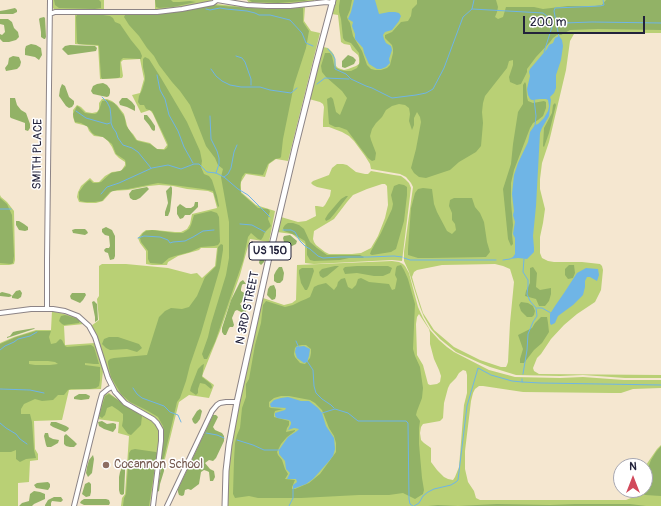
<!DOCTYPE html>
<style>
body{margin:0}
#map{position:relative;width:661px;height:506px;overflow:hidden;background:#f5e7d0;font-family:Pangolin,sans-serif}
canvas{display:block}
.north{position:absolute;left:613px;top:458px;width:40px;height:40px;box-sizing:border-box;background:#fff;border:1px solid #a7a7b1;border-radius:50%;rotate:0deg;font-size:11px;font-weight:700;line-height:16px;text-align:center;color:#22223b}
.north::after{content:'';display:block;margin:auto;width:14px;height:18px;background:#d1495b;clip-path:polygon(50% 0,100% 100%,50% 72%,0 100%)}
.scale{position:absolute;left:523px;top:16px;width:122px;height:18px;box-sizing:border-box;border:2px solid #22223b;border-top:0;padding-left:5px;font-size:12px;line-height:14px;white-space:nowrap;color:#22223b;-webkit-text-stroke:3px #fff;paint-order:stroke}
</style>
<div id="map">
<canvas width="661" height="506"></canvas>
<div class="north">N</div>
<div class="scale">200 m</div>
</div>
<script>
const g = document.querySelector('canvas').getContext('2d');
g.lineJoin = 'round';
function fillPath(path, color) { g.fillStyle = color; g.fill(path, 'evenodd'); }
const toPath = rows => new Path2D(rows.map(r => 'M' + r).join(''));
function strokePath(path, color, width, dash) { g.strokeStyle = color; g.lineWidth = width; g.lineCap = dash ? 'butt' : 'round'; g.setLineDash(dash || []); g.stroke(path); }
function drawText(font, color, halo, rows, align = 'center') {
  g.font = font + ' Pangolin,sans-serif'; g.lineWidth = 3; g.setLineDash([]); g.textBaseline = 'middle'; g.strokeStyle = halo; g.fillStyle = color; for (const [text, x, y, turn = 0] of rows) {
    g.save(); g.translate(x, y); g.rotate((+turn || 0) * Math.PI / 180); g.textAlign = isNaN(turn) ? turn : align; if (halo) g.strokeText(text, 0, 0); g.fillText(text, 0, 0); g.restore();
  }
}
const green = toPath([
 [52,0,104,0,104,11,55,10,52,7],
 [155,0,211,0,211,1,181,8,155,11],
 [247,0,314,0,314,1,301,3,278,4,249,3],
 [336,0,661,0,661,33,577,33,574,34,570,41,566,70,549,142,542,163,540,179,540,189,545,209,543,223,540,237,540,253,542,258,548,261,554,262,582,262,600,264,602,266,603,270,601,290,595,302,577,314,564,325,551,339,541,354,537,358,533,368,534,371,539,374,661,375,661,378,625,378,583,375,560,376,516,375,490,367,480,363,456,352,440,339,431,329,424,317,420,307,409,272,404,261,404,252,413,187,411,183,406,177,400,174,371,169,370,164,365,156,354,141,349,136,342,132,329,127,323,127,323,120,324,107,323,104,320,102,309,99,323,47,328,48,332,52,334,55,336,66,338,68,344,70,348,69,356,66,359,64,359,58,358,55,352,50,350,45,344,44,341,42,338,15,332,14],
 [495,264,503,266,510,269,514,282,510,323,508,362,507,365,506,367,501,367,480,360,454,347,434,330,423,313,415,288,412,277,414,272,417,270,442,265],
 [215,4,245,7,277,8,305,7,304,21,311,31,320,33,288,161,276,159,269,164,265,177,246,174,241,182,241,192,256,205,275,211,269,242,250,239,240,275,220,331,202,376,214,385,209,398,189,395,179,402,164,463,160,464,163,441,163,434,161,425,159,422,154,417,124,399,115,389,110,378,97,337,91,326,99,320,97,299,99,296,99,266,102,264,126,264,168,268,191,274,197,273,202,278,215,266,217,248,201,248,199,250,178,256,168,262,167,265,152,265,146,264,146,251,140,243,138,238,142,233,146,230,155,230,175,232,181,232,187,229,190,224,192,214,217,208,213,193,208,191,187,189,173,186,159,185,149,186,128,190,112,191,103,201,96,203,87,203,79,202,77,197,78,192,81,186,90,178,94,182,99,182,105,176,112,172,121,171,125,165,125,162,119,158,115,154,112,147,108,141,103,137,94,136,89,131,87,126,75,123,73,117,73,110,77,105,81,107,86,112,92,113,97,112,99,109,99,103,102,99,107,99,112,101,117,105,124,114,128,129,133,134,137,140,150,143,157,149,164,149,167,145,153,114,150,110,141,113,132,95,140,93,144,79,140,59,123,60,121,62,123,76,122,78,100,79,98,46,75,44,75,14,158,14,183,11,209,5],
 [337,164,343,164,347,165,356,172,365,174,368,174,371,171,394,175,401,176,405,179,409,183,411,188,402,261,392,260,314,264,305,263,305,244,292,234,277,232,281,217,298,222,306,221,316,216,315,206,317,206,323,207,325,205,330,196,331,190,317,187,313,185,311,183,313,181,329,175,332,168],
 [382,184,385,184,387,186,388,205,385,218,378,236,371,248,361,253,352,254,329,254,325,252,316,245,314,242,313,239,314,231,334,219,347,202,353,195,367,189],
 [0,195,1,197,7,202,14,211,15,260,14,264,9,265,0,265],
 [392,261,399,262,403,264,405,266,409,273,418,307,423,318,430,330,439,340,447,347,454,352,489,370,515,377,560,378,583,377,624,380,661,380,661,388,633,389,621,393,612,393,523,392,483,386,479,386,475,389,473,393,471,401,465,451,465,469,468,482,474,491,476,498,480,500,626,500,631,498,636,495,638,490,645,490,645,469,646,465,657,449,661,445,661,506,228,506,228,473,231,448,239,405,263,298,284,305,292,303,296,300,297,265],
 [419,314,429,329,430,333,430,344,434,359,439,370,441,376,440,382,437,384,430,385,428,384,423,365,417,355,416,324,417,317],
 [463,370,466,371,467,375,467,393,464,405,459,467,455,477,453,480,448,479,444,477,437,470,431,462,431,448,424,443,421,440,420,433,421,427,423,424,440,421,443,418,444,403,448,388,450,384,456,378,459,373],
 [52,311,72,316,78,318,84,324,64,326,65,345,95,343,103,371,101,389,69,390,62,420,34,421,35,449,38,454,38,460,30,461,29,482,18,483,18,506,0,506,0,343,14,337,36,330,51,330],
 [109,393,128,407,152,420,158,428,159,439,150,506,121,506,122,498,125,494,129,436,118,433,119,422,97,419,103,397,105,394]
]);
const forest = toPath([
 [54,0,99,0,101,2,101,8,95,9,59,8,55,5],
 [155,0,171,0,173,2,179,2,190,1,196,2,173,7,159,8,156,7],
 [249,0,308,0,304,1,278,3,252,2],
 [340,0,352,0,350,10,347,17,348,20,350,23,353,36,362,51,367,65,371,69,375,70,381,70,387,68,390,65,393,53,393,49,392,45,385,38,385,35,392,32,401,22,408,21,411,16,412,9,417,4,417,0,496,0,498,7,497,12,495,17,498,19,503,17,506,7,534,7,543,9,568,6,595,6,602,5,606,0,661,0,661,30,598,29,570,30,561,35,557,35,553,38,550,42,536,57,527,69,527,72,521,84,517,85,510,82,509,77,513,65,513,60,509,61,507,68,485,96,483,103,482,112,483,123,481,146,476,152,459,162,450,170,426,178,419,177,414,173,411,168,416,149,421,122,420,117,417,112,414,118,414,125,412,130,409,121,410,114,409,108,405,105,399,104,392,106,386,110,382,117,376,123,372,129,370,136,371,140,376,153,375,160,372,161,368,158,347,130,339,127,335,127,329,124,327,99,331,97,333,99,336,112,340,115,347,98,342,91,326,77,322,72,321,66,325,53,330,53,332,56,334,65,336,68,340,70,346,71,351,71,357,68,360,62,359,53,351,43,345,41,343,38,341,19,339,12,339,6],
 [209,5,266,9,303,8,303,22,309,31,306,48,294,85,283,139,281,157,280,158,275,159,268,164,263,175,245,173,242,177,240,185,241,193,258,208,268,209,270,211,268,219,271,226,265,232,263,237,261,240,258,239,251,233,248,237,243,261,236,281,215,342,207,359,204,359,202,354,208,337,211,324,226,275,229,258,229,222,221,177,223,169,218,165,215,158,206,146,190,105,180,91,172,82,159,65,154,56,147,48,139,36,129,25,124,17,125,15,158,14,184,11],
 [15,8,17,10,17,12,13,14,0,14,0,11,6,10],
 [77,15,103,15,110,16,113,18,115,22,120,24,131,40,140,51,142,56,141,59,123,58,121,60,120,62,120,77,118,78,102,79,101,77,99,46,98,45,78,44,77,42,76,17],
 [44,17,45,18,46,37,45,39,44,39,41,37,41,32,39,19,40,18],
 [0,19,8,19,12,22,14,28,18,32,19,37,16,40,9,42,3,42,0,39,0,34,2,35,5,32,4,25,0,24],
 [31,44,36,45,41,48,42,55,39,60,35,57,25,55,25,49,26,46],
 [70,45,95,46,97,48,96,51,68,55,62,49,65,46],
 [348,55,353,57,356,60,354,64,345,68,342,67,342,61],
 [13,56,19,57,21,62,20,66,17,69,6,71,5,68,8,64,9,58],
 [145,57,149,59,161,78,187,122,200,151,202,161,201,167,204,174,209,176,212,180,217,196,219,206,218,207,213,191,203,189,158,183,128,189,117,190,110,192,102,201,94,202,85,202,80,201,79,199,79,192,84,185,88,181,90,180,93,183,97,183,101,182,111,173,120,171,122,170,126,166,126,164,125,160,116,154,112,144,107,140,103,137,95,135,92,133,88,127,81,123,75,122,74,119,73,114,77,106,79,107,85,113,95,114,97,113,99,110,102,101,107,100,114,103,117,106,124,116,125,119,126,125,136,140,138,141,150,144,157,149,164,150,167,148,168,145,167,142,152,111,146,109,144,105,140,105,138,102,139,96,142,90,145,80,145,76,143,67,143,59],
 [525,82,526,84,527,97,528,101,533,103,544,101,546,102,546,108,543,116,538,120,533,123,530,128,514,170,511,183,511,202,513,225,512,234,513,244,511,246,508,239,503,189,511,164,513,144,518,112,523,104,523,85],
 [103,83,107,85,110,89,110,93,109,96,107,97,102,96,93,94,91,91,93,86,97,84],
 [62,84,65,86,69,97,74,101,74,104,72,107,69,108,66,106,59,96,60,89],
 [10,98,15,98,17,105,21,110,26,113,30,124,30,128,28,131,25,130,25,123,11,118,10,117],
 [122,98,127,98,132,102,135,106,135,111,127,107,120,105,119,102],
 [555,103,556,105,549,133,544,147,543,146,544,128,552,113,553,105],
 [144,115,147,115,151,120,155,126,155,130,154,131,152,130,149,125,144,119],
 [399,184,404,185,407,187,407,195,404,221,396,249,391,252,372,255,370,254,371,251,381,233,392,209,393,204,391,195,394,186],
 [171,186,172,188,172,193,170,211,168,216,165,216,165,212,168,203,166,191],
 [147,187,149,189,140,198,136,200,133,200,130,198,129,194,132,190],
 [423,188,432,189,434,204,437,212,447,231,452,234,456,230,455,224,452,220,452,213,449,206,450,200,454,198,472,198,475,207,480,213,484,222,487,242,490,252,486,257,431,258,418,258,408,255,408,249,411,208,415,193,418,189],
 [346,196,348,196,335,213,330,219,326,221,325,219,328,214,341,199],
 [0,198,7,204,12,215,14,256,13,263,11,264,0,263],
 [195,202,198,202,198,207,190,215,185,215,183,218,180,219,177,214,177,207,180,204,186,208,191,208,194,206],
 [211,211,217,213,219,217,220,242,218,245,214,246,201,247,190,252,175,256,169,258,162,264,150,263,148,259,148,251,141,242,140,238,143,233,146,231,152,230,175,233,183,233,189,229,191,225,194,215],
 [16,221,19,221,24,224,28,227,28,230,25,231,19,230,16,225],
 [288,223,293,223,299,225,304,229,310,242,317,248,327,255,360,255,364,257,363,258,349,258,340,260,314,261,310,260,307,255,307,248,305,241,295,235,284,231,283,228,285,225],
 [106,227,112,230,115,236,115,256,114,259,110,260,108,253,105,252,104,250,106,248,109,248,110,246,109,236,105,235,102,232,102,229],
 [75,229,85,229,87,231,88,233,85,235,73,233,72,230],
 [290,235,297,241,296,244,292,246,284,242,283,238,284,236],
 [221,244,223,245,223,250,220,268,201,333,190,365,186,381,180,398,177,402,163,462,161,461,161,459,164,431,163,426,158,417,148,411,130,402,121,394,111,377,108,364,108,361,110,359,114,358,147,355,159,317,165,311,171,308,182,309,189,307,197,296,205,277,216,266,218,247],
 [265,249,265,255,264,262,261,265,259,263,260,257,263,250],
 [401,265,404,270,408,279,415,304,413,349,415,356,420,367,423,388,422,398,417,411,416,415,420,421,419,428,419,444,422,478,424,490,423,494,415,499,403,493,389,495,359,495,301,498,258,498,249,496,235,498,233,494,234,460,235,443,237,435,240,428,242,408,246,397,246,384,249,379,255,345,261,323,263,305,266,301,285,307,293,305,301,301,306,299,310,297,314,287,318,285,326,283,334,290,337,286,338,282,341,279,345,278,348,287,352,289,356,285,358,279,361,278,369,282,389,284,392,290,395,289,397,279,395,275,396,268,397,266],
 [302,345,306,345,311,349,311,353,310,358,305,364,300,363,295,357,294,354,295,348,297,346],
 [281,396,289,396,310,400,315,403,322,410,329,428,334,436,336,443,336,452,320,474,309,483,295,489,292,489,292,487,295,480,285,479,288,474,285,469,282,460,278,455,277,452,281,444,287,437,295,431,295,430,286,432,287,428,289,425,289,421,274,417,274,414,275,411,283,409,282,409,271,408,269,407,269,402,274,398],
 [569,265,574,265,575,273,573,278,568,279,565,275,565,269],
 [335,266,339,266,327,276,323,278,320,276,319,272,322,269],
 [357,266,388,266,392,268,390,273,383,276,374,276,357,273,345,274,343,269,345,267],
 [279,267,282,267,284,273,283,280,280,283,277,283,274,281,274,275,276,271],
 [533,267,537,273,536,287,540,290,551,288,551,294,549,301,545,306,539,306,536,299,525,296,526,291,530,283,530,268],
 [302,268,313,268,314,271,309,286,307,290,305,290,301,283,299,273,299,270],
 [243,280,246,284,243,284,242,285,241,289,241,291,246,294,246,297,240,304,246,311,245,314,237,310,235,311,232,318,234,325,233,327,230,327,229,328,226,335,224,335,222,332,222,328,231,300,240,282],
 [274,285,276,290,276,296,275,299,272,300,267,295,268,289,270,286],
 [20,290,22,293,21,297,18,299,12,298,12,296,9,297,0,296,0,293,2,292,10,294,12,296,16,291],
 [72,293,85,293,86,295,83,300,80,303,71,299,70,296],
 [94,301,97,304,98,320,95,322,95,317,92,302],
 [521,302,528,303,533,306,535,311,534,315,532,317,527,317,521,311,519,305],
 [65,315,78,319,80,321,79,323,64,325,62,324,59,321,60,318,61,316],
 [541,317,547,317,548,323,549,332,542,343,534,350,524,363,520,363,520,359,523,349,518,335,532,328,535,323],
 [35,328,34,329,7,338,7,337,10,336,13,332,17,331],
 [36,331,51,331,49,337,51,344,56,343,60,339,62,340,65,346,67,347,91,345,94,347,99,364,94,364,85,363,85,365,100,367,100,380,99,386,96,388,90,389,71,389,68,390,64,395,58,395,53,400,42,401,35,399,24,404,21,409,21,414,30,414,32,422,34,450,36,458,26,459,20,462,16,459,16,450,11,452,0,452,0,344,16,337],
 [29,361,48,361,55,362,58,364,50,365,35,365,29,364],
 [109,337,118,337,139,344,142,348,137,352,127,349,110,350,106,348,102,344,104,339],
 [204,364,202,377,211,384,212,387,211,389,205,384,200,383,198,389,198,393,196,395,190,391,191,387,198,369,202,365],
 [79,394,86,394,90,396,89,399,81,400,74,399,74,397],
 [109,394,142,416,141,425,131,435,128,434,122,426,123,420,123,414,118,410,112,406,107,408,105,415,102,418,99,416,105,396],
 [200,409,202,411,200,419,197,423,195,424,193,422,192,419,197,411],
 [213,415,216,415,218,417,213,427,215,430,222,433,224,436,224,441,216,458,213,461,209,460,205,463,210,469,214,471,215,477,213,481,210,481,209,472,207,471,204,470,201,472,199,484,191,490,188,489,185,490,184,495,182,496,179,495,178,492,178,489],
 [102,421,107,424,113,423,116,424,116,428,113,432,104,429,99,426,98,422],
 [51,422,56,422,66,426,69,428,68,430,65,432,53,427,50,425],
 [45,433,48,433,49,437,53,439,59,440,58,443,51,447,47,447,46,445,44,436],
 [66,434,74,441,77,444,74,447,70,447,66,446,64,444,64,436],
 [661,446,661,496,645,495,641,492,641,490,645,490,645,476,651,460,656,452],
 [135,449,156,452,157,453,149,506,123,506,124,498,126,494,129,453,131,450],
 [93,455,94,459,92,473,88,477,86,473,87,467,89,460],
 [123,465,125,468,125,473,124,494,122,495,120,494,119,490,119,477,120,472],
 [162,465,164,468,164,471,160,484,159,491,157,492,161,467],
 [48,482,50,484,50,487,48,490,36,488,34,485,37,483],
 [89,482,91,484,91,492,90,496,86,497,82,494,85,484],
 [34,491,40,492,45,494,45,499,34,504,32,506,19,506,22,503,29,501,30,494],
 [54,497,61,497,63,500,61,502,52,501,51,503,51,506,45,506,45,505,48,500],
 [84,499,106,499,109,500,110,503,109,505,84,505,80,503,81,501],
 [497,504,550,505,575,504,630,504,646,506,428,506,438,505,458,506]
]);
const water = toPath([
 [354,0,375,0,379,14,389,12,395,12,399,13,401,16,399,21,392,30,385,32,383,35,384,39,386,43,391,46,392,50,389,59,390,63,386,67,381,69,377,69,369,64,364,53,363,48,355,39,355,34,352,26,353,22,348,19,351,12],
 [559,36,562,40,563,46,561,60,556,75,556,88,554,93,550,97,551,100,549,116,542,128,540,133,536,206,533,236,534,248,534,252,527,259,518,258,509,259,513,257,515,254,515,238,513,234,515,222,513,215,514,211,512,194,514,175,518,163,528,142,530,132,535,125,538,124,544,118,548,111,549,106,548,100,546,99,540,99,532,100,530,99,528,95,527,89,530,76,529,72,530,69,547,49,549,45,553,43,555,38],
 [586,268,598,269,599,275,597,281,590,277,587,277,585,281,585,287,583,295,573,305,558,316,555,323,551,325,550,323,550,314,555,306,564,293,577,273],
 [304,346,310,349,309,356,307,362,304,363,297,358,295,352,296,347],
 [288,397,301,401,309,401,318,408,322,413,326,426,334,438,335,449,333,456,329,461,313,479,306,484,293,489,293,485,297,482,296,479,287,479,290,473,286,469,285,461,279,454,279,450,288,437,297,431,299,429,294,428,288,430,291,424,291,422,289,420,277,418,275,416,275,413,285,410,286,408,271,407,270,404,274,400,281,398]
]);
const stream = toPath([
 [206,9,210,10,220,8,226,9,247,11,255,13,259,15,270,15,290,20,302,33,306,43,313,46],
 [472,9,543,13,551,19,552,27,544,52],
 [558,24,564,23,592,22,661,23],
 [559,37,554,11,555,8,600,6,604,5,603,0],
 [328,49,333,55,335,59,335,69,346,74,351,79,366,86,372,88,392,98,416,95,426,93,433,89,444,68,463,17,472,9,474,0],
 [236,56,242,58,245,62,251,79,251,85],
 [211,69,216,76,222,81,230,85,241,87,260,87,270,90,291,93,297,88],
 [157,75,160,90,165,99,169,115,178,131,184,147,193,163],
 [317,84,325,78,349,79],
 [102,97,107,102,110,108,111,117,111,123,113,128,116,132,118,138,123,145,132,148,138,152,151,168],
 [534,99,536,116,535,126],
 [76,111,86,118,107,124,110,123],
 [210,116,211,139,217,151,219,158,219,164,216,173],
 [224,177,228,174,231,168,234,152,237,145],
 [101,194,107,187,119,183,152,168,168,165,181,169,194,164,199,164,207,172,216,173,224,177,238,189,248,195,270,217],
 [0,209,11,209],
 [240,224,252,225,265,232],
 [283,230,291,230,295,232,300,241,305,246,310,249,318,256,323,258,341,257,368,257,394,256,402,257],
 [138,238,144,236,160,237,168,240,170,243,173,242,185,241,193,237,203,231,214,230],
 [404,258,410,260,496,260],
 [503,260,510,259],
 [537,308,542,308,551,313],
 [296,341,299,348],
 [0,350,5,346,14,342,18,339,30,336,37,332],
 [307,361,313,370,314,386,316,393,322,399,331,405,334,408],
 [523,374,527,350,528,334,533,322,537,316,536,308,530,301,527,294,528,286,528,280,523,272,524,259],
 [522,379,522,382,541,383,661,385],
 [133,388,137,394,142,398,164,406,170,412,178,415,181,422],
 [0,389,30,390,44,393],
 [322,413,335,409,348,413,358,421,406,421,408,423,409,499,410,504,413,506],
 [0,423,6,428,16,434,20,439,27,444],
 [206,433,217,435,224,438],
 [237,440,253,445,264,450,279,450],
 [289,506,293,498,293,489],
 [414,506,419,503,423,496,428,492,434,489,451,485,456,482,458,480,467,406,478,368,491,375,512,381,522,382]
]);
const minor = toPath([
 [50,14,55,12,157,12,182,9,213,3,217,0,247,5,267,6,290,6,326,2,333,3],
 [47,308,47,260,50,0],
 [0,313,31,309,53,309,65,311,78,316,89,326,95,337,108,378,115,392,125,403,153,419,157,423,161,430,161,441,153,506],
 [74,506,100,401,102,394,108,389,112,387],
 [167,506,212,411,217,405,220,403,226,402,237,402]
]);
const major = toPath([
 [225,506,226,471,229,445,237,402,268,262,295,148,316,64,333,0]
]);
const markers = [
 [106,465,4,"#8d6e63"]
];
const shields = [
 [270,251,42]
];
const shieldNames = [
 ["US 150",270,251]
];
const streetNames = [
 ["SMITH PLACE",38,154,-89],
 ["N 3RD STREET",248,308,-78]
];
const educationNames = [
 ["Cocannon School",114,465]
];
fillPath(green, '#b9d075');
fillPath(forest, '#92b266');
fillPath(water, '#6fb5e6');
strokePath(stream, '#6fb5e6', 1);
strokePath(minor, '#8c8486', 6);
strokePath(major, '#8c8486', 7);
strokePath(minor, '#fff', 4);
strokePath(major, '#fff', 5);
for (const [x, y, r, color] of markers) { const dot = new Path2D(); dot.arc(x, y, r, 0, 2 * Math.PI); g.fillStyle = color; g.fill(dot); strokePath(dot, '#fff', 1.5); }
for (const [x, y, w] of shields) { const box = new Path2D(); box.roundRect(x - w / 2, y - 9, w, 18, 3); g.fillStyle = '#fff'; g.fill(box); strokePath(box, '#22223b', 1); }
drawText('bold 11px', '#22223b', null, shieldNames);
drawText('12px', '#22223b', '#fff', streetNames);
drawText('12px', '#785e54', '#fff', educationNames, 'left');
</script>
